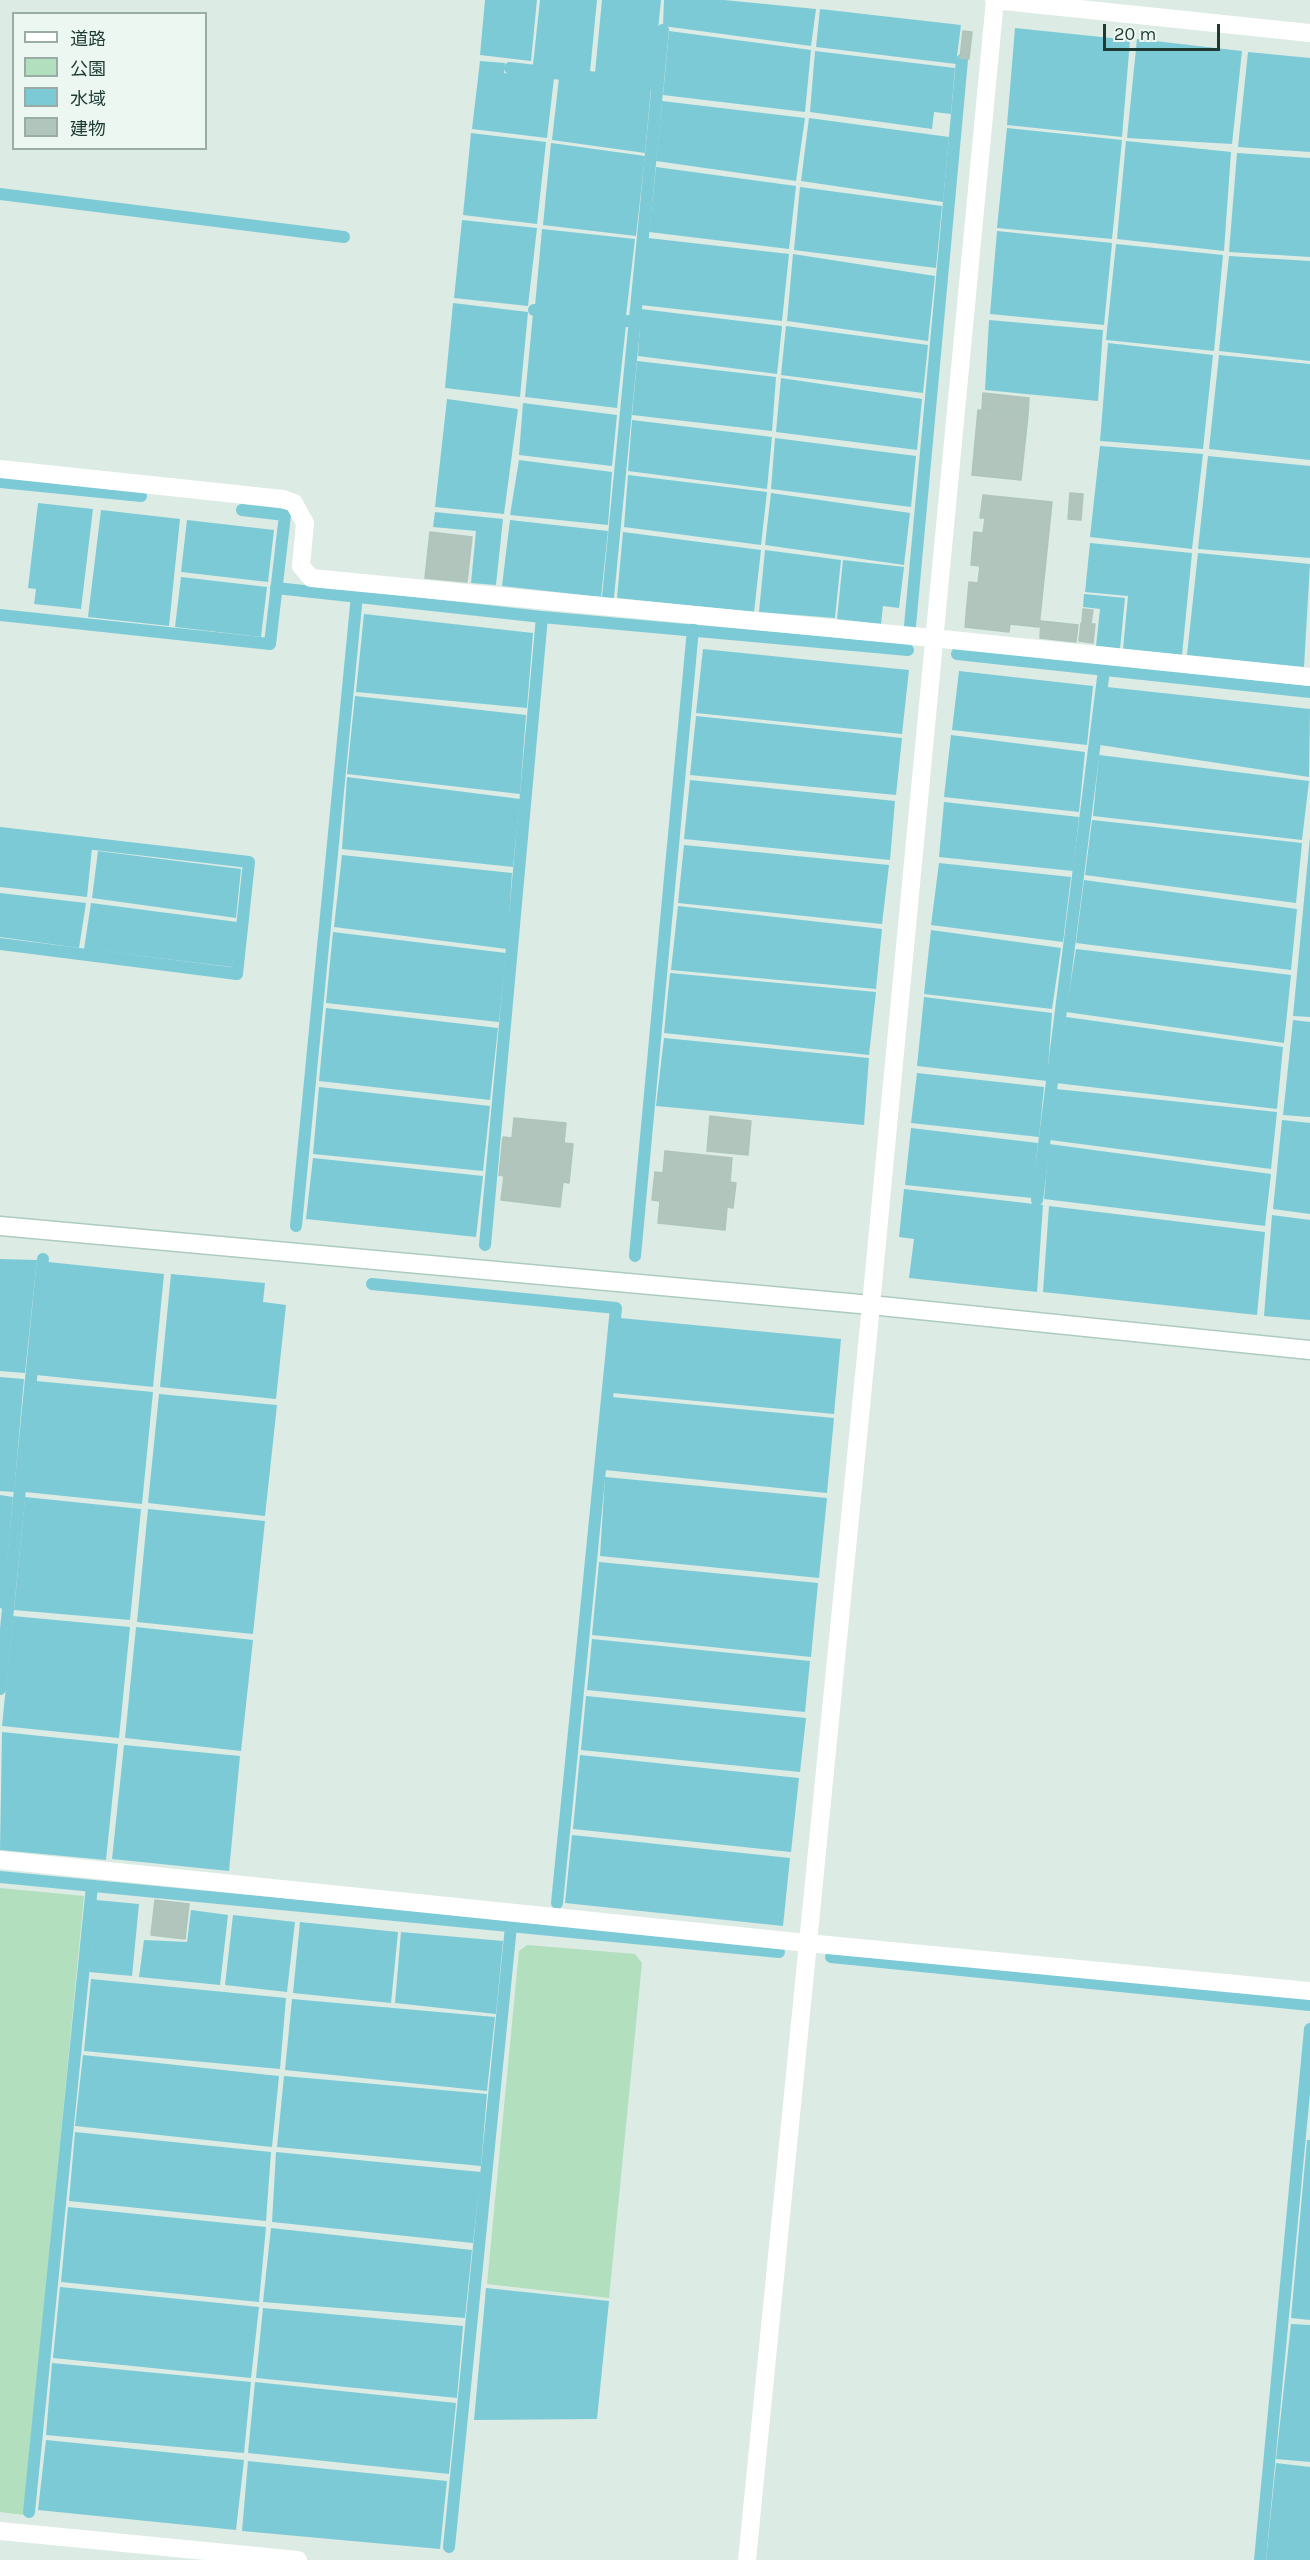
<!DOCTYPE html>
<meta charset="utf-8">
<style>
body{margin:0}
#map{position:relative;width:1310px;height:2560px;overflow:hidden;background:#dcebe4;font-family:Karla,"Noto Sans JP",sans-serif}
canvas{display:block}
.legend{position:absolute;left:12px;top:12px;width:195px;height:138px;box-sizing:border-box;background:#edf7f2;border:2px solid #9aaca6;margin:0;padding:8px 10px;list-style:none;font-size:18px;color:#1d3b33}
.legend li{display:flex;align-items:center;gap:12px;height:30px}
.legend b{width:30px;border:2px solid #9aaca6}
.scale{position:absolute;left:1103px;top:24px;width:117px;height:27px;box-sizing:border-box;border:3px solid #1d3b33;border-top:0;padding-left:8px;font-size:18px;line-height:21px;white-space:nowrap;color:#1d3b33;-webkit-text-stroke:4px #edf7f2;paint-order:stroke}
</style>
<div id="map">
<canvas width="1310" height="2560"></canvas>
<ul class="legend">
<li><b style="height:8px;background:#fff"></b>道路</li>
<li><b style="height:16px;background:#b2dfbe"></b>公園</li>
<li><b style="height:16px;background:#7dcad7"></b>水域</li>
<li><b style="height:16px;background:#b1c5bd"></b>建物</li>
</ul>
<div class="scale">20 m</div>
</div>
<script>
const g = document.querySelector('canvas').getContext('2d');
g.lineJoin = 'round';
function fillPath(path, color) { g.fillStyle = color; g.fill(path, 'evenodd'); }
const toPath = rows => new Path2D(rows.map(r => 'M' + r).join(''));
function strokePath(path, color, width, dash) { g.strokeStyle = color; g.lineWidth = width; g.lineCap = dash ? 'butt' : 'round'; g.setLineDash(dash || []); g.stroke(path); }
const green = toPath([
 [0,1888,84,1896,24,2515,0,2512],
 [527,1945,635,1954,642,1963,609,2298,487,2284,519,1951]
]);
const water = toPath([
 [485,0,537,0,531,61,480,55],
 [540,0,597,0,590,72,533,65],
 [602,0,661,0,653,80,595,73],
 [664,0,724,0,816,9,811,46,663,26],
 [820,9,961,25,956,64,816,47],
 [1015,28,1130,40,1122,137,1007,125],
 [669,31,811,50,805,112,663,95],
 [1137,39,1242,51,1232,144,1127,138],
 [815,51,955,68,951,114,934,112,932,129,810,112],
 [1248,52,1310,58,1310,152,1238,147],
 [480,61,505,63,504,73,554,78,547,138,472,129],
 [559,78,651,88,645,153,552,140],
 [662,101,805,118,796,181,656,161],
 [809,118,949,137,943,202,801,181],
 [1007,128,1122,140,1112,239,997,228],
 [471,133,546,142,537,224,463,215],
 [1126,141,1231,152,1224,251,1117,239],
 [551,143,645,156,636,236,543,225],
 [1237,153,1310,158,1310,257,1229,252],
 [656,167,796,186,789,249,649,232],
 [800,187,942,206,936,268,794,250],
 [462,220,537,228,528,306,454,298],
 [542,229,635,239,626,316,535,306],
 [997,231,1112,243,1104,325,990,314],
 [648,238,789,254,782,321,641,305],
 [1116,244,1223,255,1214,351,1106,340],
 [793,254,935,276,928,341,787,321],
 [1229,256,1310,261,1310,361,1219,351],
 [453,303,528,312,520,397,445,388],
 [641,309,782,326,777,374,638,356],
 [533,314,626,325,617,408,525,397],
 [989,320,1103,330,1098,401,985,390],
 [786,326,928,345,923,393,781,375],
 [1108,343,1213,355,1203,449,1100,441],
 [1219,355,1310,364,1310,460,1209,449],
 [637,361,776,377,772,431,632,415],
 [781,378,922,399,917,450,776,432],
 [447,399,518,409,504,514,435,507],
 [523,403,617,415,612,466,519,455],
 [632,420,772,437,767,489,628,471],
 [775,438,916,456,911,507,771,489],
 [1100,446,1203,454,1192,549,1090,537],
 [1208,456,1310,466,1310,558,1198,549],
 [519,460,612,472,608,525,510,515],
 [628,475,767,492,761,545,624,527],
 [771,493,910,513,904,565,765,545],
 [38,503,93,509,81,609,34,604,36,589,28,588],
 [101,510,180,519,169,626,88,617],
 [435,512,503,519,496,585,471,583,476,531,433,527],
 [187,520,274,530,268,582,181,572],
 [510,520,608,531,601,597,502,586],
 [623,532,761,550,754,612,617,598],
 [1090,543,1192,553,1182,655,1123,649,1128,596,1085,592],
 [765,550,841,560,835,618,759,612],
 [1198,553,1310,564,1304,667,1187,655],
 [843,560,904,567,899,608,883,606,881,624,837,619],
 [181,577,267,587,261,637,175,627],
 [1084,594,1125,598,1120,649,1096,646,1100,609,1083,607],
 [364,614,533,633,527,708,356,692],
 [703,649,909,670,902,734,696,713],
 [959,671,1093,686,1087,745,952,730],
 [1107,687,1310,709,1309,777,1100,745],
 [355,696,526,715,520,794,347,774],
 [696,716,902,738,896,795,690,775],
 [951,735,1085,752,1079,812,944,797],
 [1099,755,1309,781,1302,840,1093,816],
 [347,777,520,799,513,867,342,849],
 [690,780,895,801,890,860,684,839],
 [944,802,1079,817,1073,871,939,857],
 [1092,820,1302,843,1296,903,1085,875],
 [1310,837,1310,1017,1293,1016],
 [0,838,92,848,87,897,0,887],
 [684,845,889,865,882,924,678,903],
 [98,851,241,869,236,918,92,898],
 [342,855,512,873,507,949,334,927],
 [939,863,1071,877,1063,942,931,925],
 [1084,880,1297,909,1291,970,1076,943],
 [0,893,86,903,79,948,0,937],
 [91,903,237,922,232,967,84,949],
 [678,906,882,929,876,989,671,970],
 [931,930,1061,948,1052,1009,924,994],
 [333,932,506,953,499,1022,326,1003],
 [1076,949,1291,975,1284,1043,1066,1012],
 [670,973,876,992,869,1055,664,1033],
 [924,997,1052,1013,1047,1081,917,1066],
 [326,1008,498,1028,490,1100,319,1081],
 [1066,1017,1283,1047,1277,1109,1056,1083],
 [1293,1020,1310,1022,1310,1117,1283,1115],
 [664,1038,869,1058,864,1125,656,1106],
 [917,1073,1044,1087,1039,1137,911,1123],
 [319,1087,490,1106,483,1171,313,1154],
 [1056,1089,1277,1112,1271,1169,1050,1140],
 [1282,1120,1310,1123,1310,1214,1273,1209],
 [911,1128,1038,1143,1032,1198,905,1185],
 [1049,1144,1271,1174,1265,1226,1044,1199],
 [313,1158,483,1176,476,1237,306,1219],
 [904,1189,1043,1205,1037,1292,909,1278,914,1239,899,1237],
 [1049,1206,1265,1232,1257,1315,1043,1292],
 [1272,1215,1310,1220,1310,1320,1264,1316],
 [0,1259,37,1260,25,1373,0,1371],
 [48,1262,164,1274,153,1387,36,1375],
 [171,1274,265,1283,263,1302,286,1305,276,1399,160,1387],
 [620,1318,841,1339,834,1414,612,1393],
 [0,1377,24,1379,14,1492,0,1491],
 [36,1381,153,1392,142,1504,25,1492],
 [159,1394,277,1405,265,1516,148,1503],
 [612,1397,834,1418,827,1493,605,1470],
 [605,1477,827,1498,819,1578,600,1556],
 [0,1495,13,1497,3,1609,0,1608],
 [25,1497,141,1509,130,1620,14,1610],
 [148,1509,265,1521,253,1634,137,1622],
 [599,1562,818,1583,811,1657,592,1635],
 [13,1616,130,1627,119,1738,2,1726],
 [136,1627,253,1640,241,1751,125,1738],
 [592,1639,810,1661,805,1712,587,1690],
 [586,1696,806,1718,800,1772,581,1750],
 [2,1732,118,1744,106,1860,0,1850],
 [124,1745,240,1756,229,1871,112,1859],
 [580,1755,799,1778,791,1852,573,1829],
 [572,1835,790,1858,783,1926,565,1903],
 [96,1900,139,1904,132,1976,89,1972],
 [191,1910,228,1915,220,1985,139,1977,144,1940,187,1942],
 [233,1915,295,1922,287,1992,225,1985],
 [300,1922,398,1932,391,2003,293,1993],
 [401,1932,503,1941,496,2014,395,2003],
 [91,1979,286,1998,280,2069,84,2051],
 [292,1999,495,2017,487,2091,285,2070],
 [83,2055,279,2076,272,2147,75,2126],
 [284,2076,487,2094,481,2166,277,2147],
 [75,2132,271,2152,266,2221,69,2201],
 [1307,2140,1310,2140,1310,2320,1291,2318],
 [276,2152,481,2172,473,2243,272,2222],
 [68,2207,266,2227,259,2302,61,2282],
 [271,2228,472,2250,465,2318,263,2302],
 [60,2287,259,2307,251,2378,53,2358],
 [486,2288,609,2301,597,2419,474,2420],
 [263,2308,463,2326,457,2398,256,2378],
 [1291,2324,1310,2325,1310,2462,1276,2459],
 [52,2363,251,2382,244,2453,46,2435],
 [255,2382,456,2403,449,2474,248,2453],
 [46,2440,244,2460,236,2530,38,2510],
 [248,2461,447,2481,440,2549,242,2531],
 [1276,2463,1310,2467,1310,2560,1266,2560]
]);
const stream = toPath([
 [510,68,658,85],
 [0,194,344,237],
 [534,310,635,322],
 [0,482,141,496],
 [276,588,542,617,908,650],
 [608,597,663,30],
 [0,615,270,644,285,515,242,510],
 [910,626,962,60],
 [957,654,1310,692],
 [0,833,249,862,237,974,0,944],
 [1037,1200,1104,670],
 [296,1226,357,595],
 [485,1245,542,617],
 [635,1256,693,629],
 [372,1284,616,1308,557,1903],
 [0,1689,43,1259],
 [0,1877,779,1952],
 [831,1957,1310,2005],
 [29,2512,92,1886],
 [449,2547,511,1926],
 [1260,2560,1310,2029]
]);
const building = toPath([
 [963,31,972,32,969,59,960,58,963,31],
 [983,393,1029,398,1028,414,982,409,983,393],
 [978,410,1028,415,1021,480,972,475,978,410],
 [1070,493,1083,494,1081,520,1068,519,1070,493],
 [983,495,1052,502,1039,627,1010,624,1009,632,965,627,969,582,978,583,980,566,971,565,974,532,983,533,985,518,980,518,983,495],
 [430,532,472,537,467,582,425,578,430,532],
 [1083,609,1093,610,1091,623,1082,622,1083,609],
 [1041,621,1078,625,1076,642,1040,638,1041,621],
 [1081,623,1095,624,1093,643,1079,641,1081,623],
 [710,1116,751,1121,748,1155,707,1151,710,1116],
 [514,1118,566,1123,564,1143,573,1144,569,1183,563,1182,560,1207,501,1200,504,1176,499,1175,503,1137,512,1138,514,1118],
 [665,1151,732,1158,730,1182,736,1183,733,1208,727,1207,725,1230,658,1223,660,1201,652,1200,655,1172,663,1173,665,1151],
 [155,1900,189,1904,185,1939,151,1935,155,1900]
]);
const street = toPath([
 [994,0,1310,33],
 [0,469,283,499,294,503,305,523,301,566,311,578,933,638,1310,677],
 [0,1860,807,1943,1310,1991],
 [0,2531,298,2560],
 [747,2560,871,1305,995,0]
]);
const secondary = toPath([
 [0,1226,871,1305,1310,1350]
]);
fillPath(green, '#b2dfbe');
fillPath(water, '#7dcad7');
strokePath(stream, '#7dcad7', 12);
fillPath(building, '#b1c5bd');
strokePath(building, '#aec5bb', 1.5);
strokePath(secondary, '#aecbc0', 21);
strokePath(street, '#fff', 18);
strokePath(secondary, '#fff', 18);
</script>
